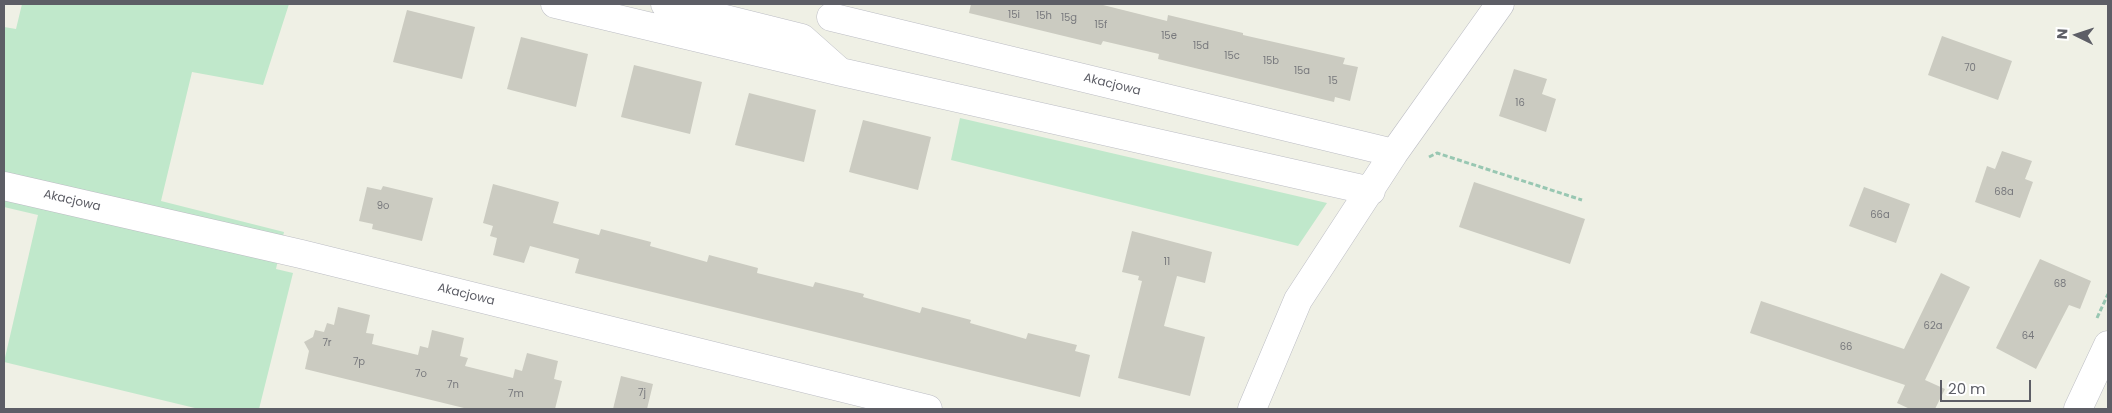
<!DOCTYPE html>
<style>
body{margin:0}
#map{position:relative;width:2112px;height:413px;overflow:hidden;background:#eff0e5;font-family:Poppins,sans-serif}
canvas{display:block}
.frame{position:absolute;inset:0;border:5px solid #5d5e66;pointer-events:none}
.north{position:absolute;left:2052px;top:10px;width:50px;height:50px;-webkit-text-stroke:4px #fff;paint-order:stroke;rotate:274deg;font-size:14px;font-weight:700;line-height:20px;text-align:center;color:#5d5e66}
.north::after{content:'';display:block;margin:auto;width:18px;height:22px;background:#5d5e66;clip-path:polygon(50% 0,100% 100%,50% 72%,0 100%)}
.scale{position:absolute;left:1940px;top:380px;width:91px;height:22px;box-sizing:border-box;border:2px solid #5d5e66;border-top:0;padding-left:6px;font-size:15px;line-height:18px;white-space:nowrap;color:#5d5e66;-webkit-text-stroke:4px #fff;paint-order:stroke}
</style>
<div id="map">
<canvas width="2112" height="413"></canvas>
<div class="frame"></div>
<div class="north">N</div>
<div class="scale">20 m</div>
</div>
<script>
const g = document.querySelector('canvas').getContext('2d');
g.lineJoin = 'round';
function fillPath(path, color) { g.fillStyle = color; g.fill(path, 'evenodd'); }
const toPath = rows => new Path2D(rows.map(r => 'M' + r).join(''));
function strokePath(path, color, width, dash) { g.strokeStyle = color; g.lineWidth = width; g.lineCap = dash ? 'butt' : 'round'; g.setLineDash(dash || []); g.stroke(path); }
function drawText(font, color, halo, rows, align = 'center') {
  g.font = font + ' Poppins,sans-serif'; g.lineWidth = 4; g.setLineDash([]); g.textBaseline = 'middle'; g.strokeStyle = halo; g.fillStyle = color; for (const [text, x, y, turn = 0] of rows) {
    g.save(); g.translate(x, y); g.rotate((+turn || 0) * Math.PI / 180); g.textAlign = isNaN(turn) ? turn : align; if (halo) g.strokeText(text, 0, 0); g.fillText(text, 0, 0); g.restore();
  }
}
const green = toPath([
 [22,4,289,4,263,85,192,72,161,201,284,232,276,269,293,273,259,409,199,409,4,362,38,215,4,207,4,27,16,29],
 [960,118,1327,203,1298,246,951,160]
]);
const building = toPath([
 [971,4,1099,4,1167,21,1168,15,1243,33,1243,35,1345,58,1343,64,1358,67,1350,101,1335,97,1334,102,1158,59,1159,54,1103,41,1101,45,969,13],
 [407,10,475,27,462,79,393,62],
 [1942,36,2012,61,1998,100,1928,75],
 [521,37,588,54,576,107,507,89],
 [634,65,702,82,690,134,621,117],
 [1514,69,1547,79,1542,94,1556,99,1546,132,1499,116],
 [749,93,816,110,804,162,735,145],
 [863,120,931,137,918,190,849,172],
 [2002,151,2032,161,2025,179,2033,182,2020,218,1975,202,1987,166,1995,169],
 [1474,182,1585,219,1570,264,1459,227],
 [493,184,559,202,553,223,599,235,601,229,651,242,650,246,707,262,709,255,758,268,757,273,813,287,815,282,864,294,863,297,920,313,922,307,971,320,970,323,1026,339,1028,333,1077,345,1075,351,1090,355,1080,397,575,273,579,259,530,246,524,263,493,255,497,238,490,236,493,226,483,223],
 [383,186,433,198,422,241,372,229,373,224,359,221,367,187,381,190],
 [1864,187,1910,204,1896,243,1849,226],
 [1132,231,1212,252,1205,283,1177,276,1164,326,1205,337,1190,396,1118,378,1142,281,1138,280,1139,276,1122,272],
 [2040,259,2091,281,2080,309,2069,305,2036,369,1996,348],
 [1941,273,1970,287,1925,380,1945,389,1935,409,1910,409,1897,403,1905,385,1750,333,1761,301,1904,349],
 [338,307,370,315,366,333,374,334,372,344,418,355,420,346,428,348,432,330,464,338,460,356,468,358,465,366,513,378,515,369,522,371,527,353,558,361,554,379,562,381,555,409,468,409,305,369,309,351,304,342,313,337,315,330,324,332,327,323,334,325],
 [621,376,653,384,647,409,613,409]
]);
const path = toPath([
 [1429,157,1437,153,1582,200],
 [2097,318,2108,294]
]);
const minor = toPath([
 [555,4,841,72,1371,191],
 [665,4,802,38,838,70],
 [831,17,1394,153],
 [4,186,301,254,928,409],
 [1252,409,1298,300,1394,153,1500,4],
 [2078,409,2108,345]
]);
const numberNames = [
 ["15i",1014,15],
 ["15h",1044,16],
 ["15g",1069,18],
 ["15f",1101,25],
 ["15e",1169,36],
 ["15d",1201,46],
 ["15c",1232,56],
 ["15b",1271,61],
 ["70",1970,68],
 ["15a",1302,71],
 ["15",1333,81],
 ["16",1520,103],
 ["68a",2004,192],
 ["9o",383,206],
 ["66a",1880,215],
 ["11",1167,262],
 ["68",2060,284],
 ["62a",1933,326],
 ["64",2028,336],
 ["7r",327,343],
 ["66",1846,347],
 ["7p",359,362],
 ["7o",421,374],
 ["7n",453,385],
 ["7j",642,393],
 ["7m",516,394]
];
const streetNames = [
 ["Akacjowa",1112,85,14],
 ["Akacjowa",72,201,13],
 ["Akacjowa",466,295,14]
];
fillPath(green, '#c0e8cb');
fillPath(building, '#cbcbc1');
strokePath(minor, '#bcbdc4', 29);
strokePath(path, '#98c7b2', 3, [5, 2.5]);
strokePath(minor, '#fff', 28);
drawText('10px', '#78797d', null, numberNames);
drawText('12px', '#5d5e66', '#fff', streetNames);
</script>
